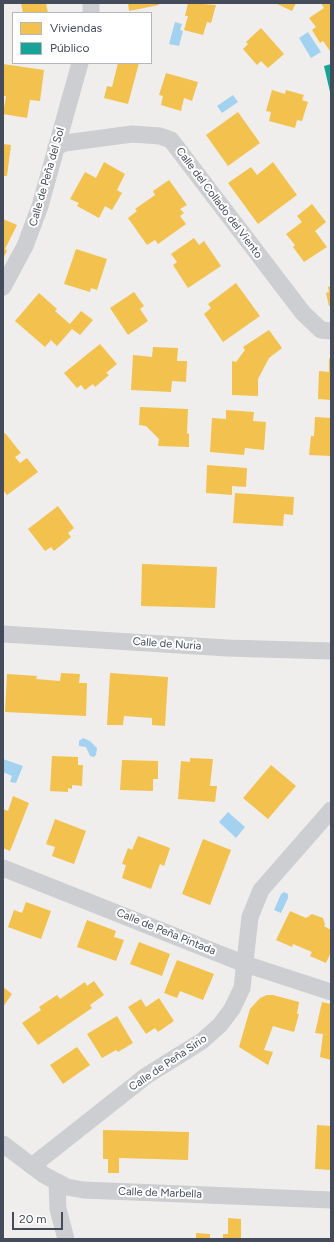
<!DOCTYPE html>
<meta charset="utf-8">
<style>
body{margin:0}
#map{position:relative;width:334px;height:1242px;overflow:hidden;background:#efeeed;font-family:Figtree,sans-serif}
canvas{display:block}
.frame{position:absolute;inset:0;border:4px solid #444c5b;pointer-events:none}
.legend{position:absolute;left:12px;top:12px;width:140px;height:52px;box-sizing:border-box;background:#fff;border:1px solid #b4b7bd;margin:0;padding:5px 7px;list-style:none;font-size:12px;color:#444c5b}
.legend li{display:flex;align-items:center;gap:8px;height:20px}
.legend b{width:20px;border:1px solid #b4b7bd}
.scale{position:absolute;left:12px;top:1212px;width:51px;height:18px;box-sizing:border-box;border:2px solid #444c5b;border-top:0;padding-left:5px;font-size:12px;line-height:14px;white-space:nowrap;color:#444c5b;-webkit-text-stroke:3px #fff;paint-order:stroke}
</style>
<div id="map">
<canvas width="334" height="1242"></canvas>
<div class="frame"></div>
<ul class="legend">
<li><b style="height:11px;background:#f2c14e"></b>Viviendas</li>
<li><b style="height:11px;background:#17a398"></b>Público</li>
</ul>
<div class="scale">20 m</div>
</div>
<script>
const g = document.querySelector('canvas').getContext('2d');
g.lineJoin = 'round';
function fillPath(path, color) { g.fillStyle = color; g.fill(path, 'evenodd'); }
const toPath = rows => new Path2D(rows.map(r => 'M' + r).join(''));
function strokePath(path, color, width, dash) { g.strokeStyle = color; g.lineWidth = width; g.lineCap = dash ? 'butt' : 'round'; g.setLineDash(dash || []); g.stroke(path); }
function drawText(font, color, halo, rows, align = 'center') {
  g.font = font + ' Figtree,sans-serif'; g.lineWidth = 4; g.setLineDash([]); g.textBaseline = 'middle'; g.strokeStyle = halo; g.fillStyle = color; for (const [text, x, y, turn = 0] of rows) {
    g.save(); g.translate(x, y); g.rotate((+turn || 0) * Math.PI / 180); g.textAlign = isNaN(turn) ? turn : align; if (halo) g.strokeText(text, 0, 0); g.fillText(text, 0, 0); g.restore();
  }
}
const water = toPath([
 [175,22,182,24,180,30,183,31,179,46,169,44],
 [308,32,321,52,311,58,299,38],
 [233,95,238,102,222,113,217,106],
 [83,738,90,741,97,748,96,755,94,757,90,756,86,747,79,746,79,741],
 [3,759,23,766,16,783,10,782,12,776,3,772],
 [228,812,245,827,236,838,219,822],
 [284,892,288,894,288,898,281,913,274,910,281,894]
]);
const homes = toPath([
 [21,3,46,3,48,13,23,13],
 [128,3,159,3,159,5,129,11],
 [188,3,216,5,211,23,207,22,203,35,184,30,188,16,185,16],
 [275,3,296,3,292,11],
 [321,3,331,3,330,51,323,41,320,43,312,30,316,27,309,18,324,8],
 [261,28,284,54,268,68,261,61,257,65,243,49,248,44,246,42],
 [118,63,139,63,128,104,104,98,107,86,112,87],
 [3,64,44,70,40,101,30,100,27,118,3,114,6,96,3,96],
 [166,73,198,82,192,101,184,98,181,111,161,105,163,96,159,95],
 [272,90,285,94,286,90,304,95,302,100,308,102,302,121,297,120,295,128,269,121,271,112,266,111],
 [238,112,260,143,228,166,206,135],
 [3,144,11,145,7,176,3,176],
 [104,162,125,174,117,190,122,193,112,210,105,206,99,218,77,206,79,203,70,199,85,172,96,178],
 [273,162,297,195,258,224,228,183,251,167,257,175],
 [169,180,187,205,180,209,184,213,180,216,186,224,158,244,155,240,147,245,128,218,137,211,135,209,155,195,153,191],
 [312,204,326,222,315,231,327,247,304,262,293,247,295,245,286,234,302,222,297,216],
 [3,219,17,225,5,249,7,251,3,258],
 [194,238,199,245,204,241,221,266,188,288,173,265,177,262,171,254],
 [76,249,107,259,97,290,91,288,90,292,64,284],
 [236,283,260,316,223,342,204,314,211,308,208,304],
 [331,286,331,306,329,306,326,293,329,292,328,287],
 [134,292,144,306,140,309,148,321,128,335,110,308],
 [39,293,57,309,55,311,70,324,81,311,93,320,80,335,72,329,57,346,51,340,45,347,15,321],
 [269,330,282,348,269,358,258,379,258,396,232,395,232,361,236,362,245,350,243,347],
 [100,344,117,364,106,373,109,375,95,387,93,384,85,390,81,385,77,388,64,373],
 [153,347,178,348,177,361,187,361,186,382,172,381,171,392,131,390,133,355,152,357],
 [329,358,331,359,331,400,318,399,319,371,329,372],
 [140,407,188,409,187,434,189,433,189,447,158,446,159,439,146,426,139,425],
 [226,410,254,412,253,421,266,422,264,450,245,448,244,455,210,452,212,418,226,419],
 [315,417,331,418,331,456,309,455,311,436,314,436],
 [5,433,21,453,15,457,20,463,27,458,38,472,7,495,3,490,3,434],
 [207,465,247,468,246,487,232,486,232,495,206,493],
 [235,493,294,497,293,515,284,514,283,526,233,523],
 [58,506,74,528,68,533,71,537,54,551,51,547,45,551,28,529],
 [142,564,217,567,215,608,141,606],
 [61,673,80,674,79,683,87,683,86,716,5,712,7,674,37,676,36,679,60,681],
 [110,673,168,677,165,726,152,725,152,718,124,716,123,725,107,725],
 [52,756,78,757,78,765,83,765,82,786,72,785,72,789,68,788,68,792,50,791],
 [190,758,213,759,210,786,217,786,215,802,178,799,181,761,190,762],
 [122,760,158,761,158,779,153,779,153,791,120,790],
 [271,765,296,786,268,819,243,798],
 [13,796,29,803,10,851,3,848,3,809,8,811],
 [55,819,86,831,74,864,52,856,55,847,46,844],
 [138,836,170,848,164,866,160,864,151,889,122,878,126,865,122,864,128,848,132,850],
 [203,839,231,850,210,905,182,894],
 [26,902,51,911,41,939,8,927,14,910,22,913],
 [290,911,306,918,312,914,323,918,325,924,324,926,331,930,331,952,326,963,310,956,312,952,293,944,292,947,276,940],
 [87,920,116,931,114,937,124,940,116,961,77,947],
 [139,942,170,954,162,976,130,964],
 [177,960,214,974,203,1000,180,991,177,998,164,993],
 [94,981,104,995,90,1005,92,1008,38,1045,22,1023,41,1010,39,1007,57,995,60,999,85,982,87,986],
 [3,987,12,994,3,1007],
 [267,995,273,995,299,1002,297,1014,299,1014,294,1032,273,1026,264,1050,273,1052,268,1065,239,1047,250,1009,260,998],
 [159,998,174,1021,158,1032,155,1028,146,1034,128,1007,141,999,146,1007],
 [322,1002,331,1004,331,1060,320,1057,323,1034,315,1033],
 [117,1016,133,1043,118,1052,116,1050,102,1058,87,1034],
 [77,1047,90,1065,63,1084,50,1065],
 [317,1125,331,1126,331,1170,315,1169],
 [103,1130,189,1132,188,1160,119,1158,119,1173,108,1173,108,1159,103,1159],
 [228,1218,241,1219,241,1239,223,1239,223,1234,228,1234],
 [196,1233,210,1234,210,1239,196,1239]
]);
const public = toPath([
 [331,64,331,92,330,92,324,66]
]);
const minor = toPath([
 [91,3,91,13],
 [56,147,65,143,132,134,160,136,171,140,303,313,321,330,331,331],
 [3,287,25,246,40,206,80,63],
 [3,634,227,648,331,651],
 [3,868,245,964,331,992],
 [3,1144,44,1175,67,1187,83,1190,331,1200],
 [32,1166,146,1076,202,1041,220,1025,232,1009,242,988,250,917,261,890,331,810],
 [57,1183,58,1209,66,1239]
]);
const streetNames = [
 ["Calle de Peña del Sol",47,177,-74],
 ["Calle del Collado del Viento",219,203,53],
 ["Calle de Nuria",167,644,4],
 ["Calle de Peña Pintada",166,932,22],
 ["Calle de Peña Sirio",168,1063,-34],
 ["Calle de Marbella",160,1193,2]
];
fillPath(water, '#a2d2ef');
fillPath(homes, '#f2c14e');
fillPath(public, '#17a398');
strokePath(minor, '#ccced1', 17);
drawText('11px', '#444c5b', '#fff', streetNames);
</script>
